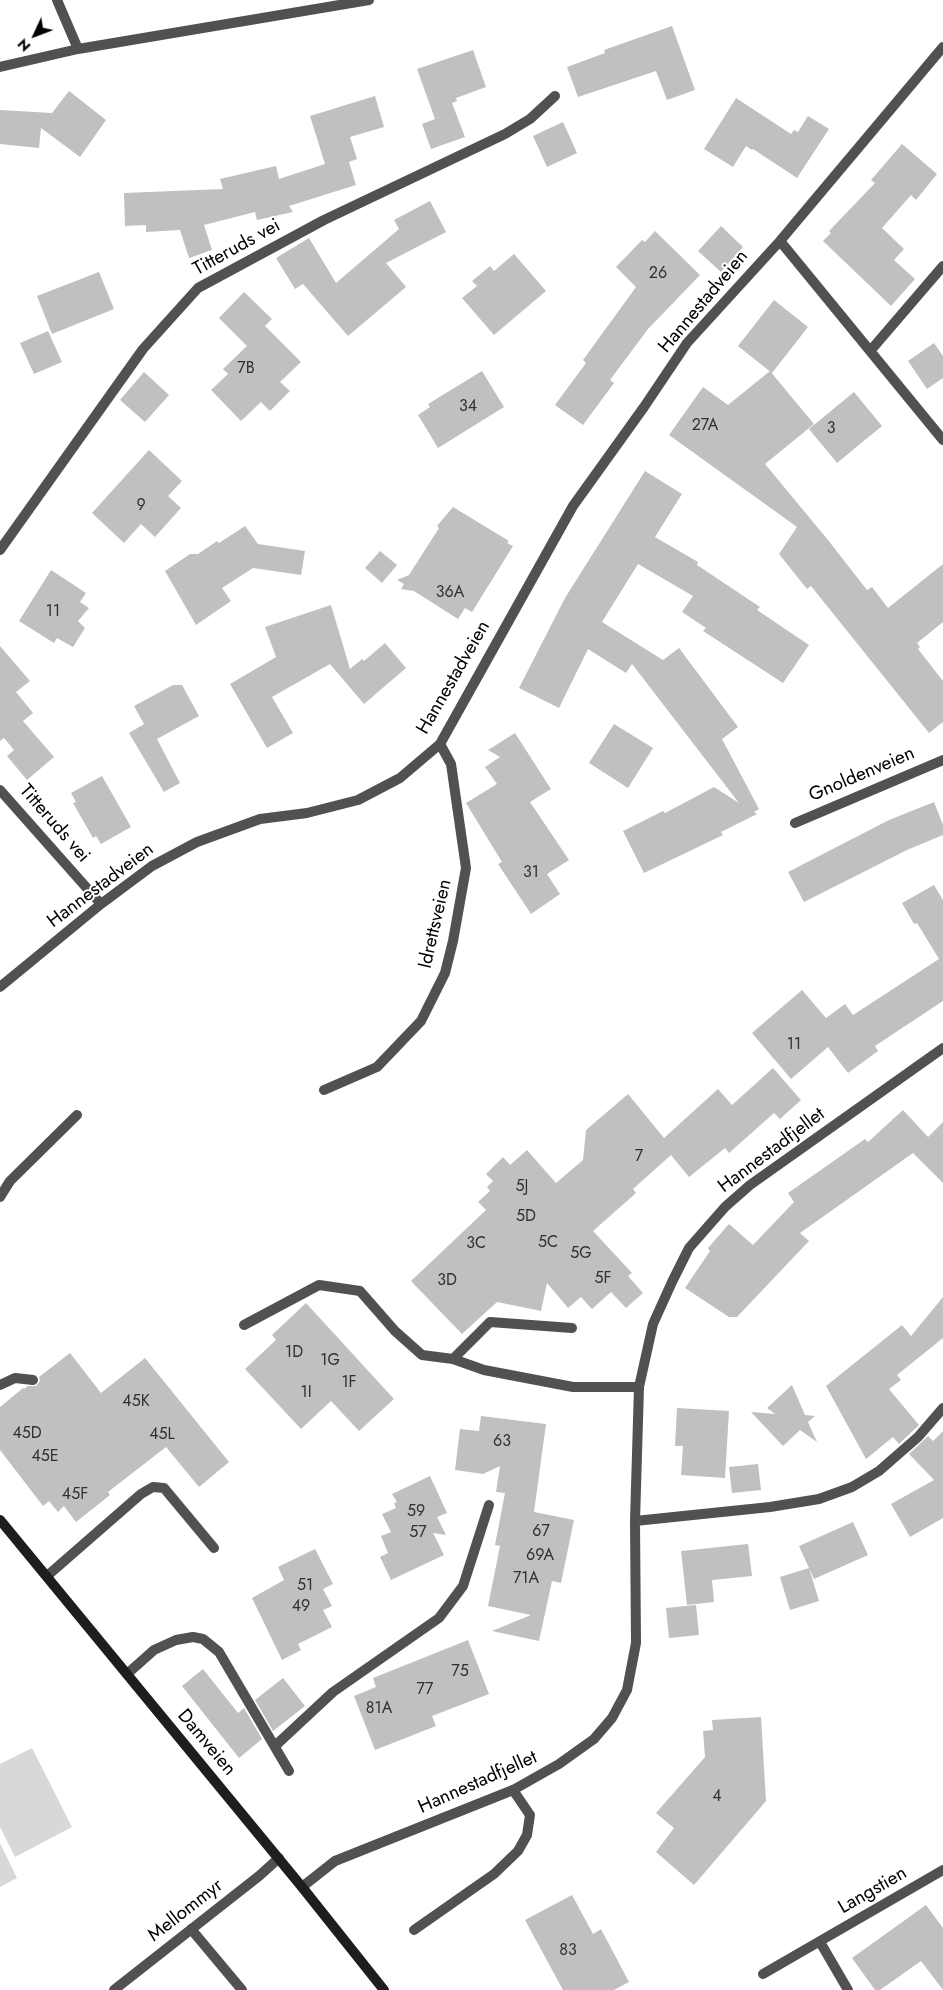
<!DOCTYPE html>
<style>
body{margin:0}
#map{position:relative;width:943px;height:1990px;overflow:hidden;background:#fff;font-family:Jost,sans-serif}
canvas{display:block}
.north{position:absolute;left:10px;top:10px;width:50px;height:50px;-webkit-text-stroke:4px #fff;paint-order:stroke;rotate:227deg;font-size:14px;font-weight:700;line-height:20px;text-align:center;color:#000}
.north::after{content:'';display:block;margin:auto;width:18px;height:22px;background:#000;clip-path:polygon(50% 0,100% 100%,50% 72%,0 100%)}
</style>
<div id="map">
<canvas width="943" height="1990"></canvas>
<div class="north">N</div>
</div>
<script>
const g = document.querySelector('canvas').getContext('2d');
g.lineJoin = 'round';
function fillPath(path, color) { g.fillStyle = color; g.fill(path, 'evenodd'); }
const toPath = rows => new Path2D(rows.map(r => 'M' + r).join(''));
function strokePath(path, color, width, dash) { g.strokeStyle = color; g.lineWidth = width; g.lineCap = dash ? 'butt' : 'round'; g.setLineDash(dash || []); g.stroke(path); }
function drawText(font, color, halo, rows, align = 'center') {
  g.font = font + ' Jost,sans-serif'; g.lineWidth = 4; g.setLineDash([]); g.textBaseline = 'middle'; g.strokeStyle = halo; g.fillStyle = color; for (const [text, x, y, turn = 0] of rows) {
    g.save(); g.translate(x, y); g.rotate((+turn || 0) * Math.PI / 180); g.textAlign = isNaN(turn) ? turn : align; if (halo) g.strokeText(text, 0, 0); g.fillText(text, 0, 0); g.restore();
  }
}
const green = toPath([
 [32,1748,72,1827,15,1857,0,1827,0,1764],
 [0,1843,17,1878,0,1887]
]);
const building = toPath([
 [672,26,695,90,667,100,656,71,578,97,567,67,605,53,604,50],
 [473,50,486,87,456,98,457,101,452,103,465,137,431,149,422,124,435,119,417,69],
 [69,91,106,120,80,157,41,128,39,148,0,144,0,110,52,113],
 [375,96,384,127,350,137,357,159,349,162,356,185,289,206,293,212,257,220,255,212,204,225,212,250,189,258,180,230,146,232,146,225,125,226,124,193,223,189,220,179,276,166,279,179,325,164,310,116],
 [736,98,791,134,794,130,798,132,808,116,829,129,797,178,753,149,752,150,746,146,733,167,704,149],
 [563,122,577,153,547,167,533,136],
 [902,144,937,174,916,200,911,195,882,228,904,249,894,260,915,279,891,306,823,241,831,233,829,231,875,183,871,180],
 [430,201,446,232,386,263,406,287,348,336,303,284,295,289,276,258,309,238,336,283,399,229,394,220],
 [721,226,743,247,721,272,698,251],
 [655,231,700,275,648,329,610,380,614,383,583,425,555,405,586,363,583,360,636,287,616,267,642,240,645,242],
 [514,254,546,291,494,335,462,298,477,286,472,281,490,266,494,271],
 [99,272,114,309,52,334,37,296],
 [244,292,272,319,265,326,301,362,280,382,290,391,270,411,261,402,241,421,211,390,228,374,223,369,247,346,219,318],
 [774,300,808,327,772,373,738,346],
 [48,331,62,362,34,374,20,343],
 [934,343,943,356,943,378,927,389,908,361],
 [482,371,504,407,438,448,418,415,430,407,428,404],
 [770,371,814,424,765,464,828,540,867,590,872,587,888,608,943,564,943,622,917,643,920,647,918,649,943,681,943,722,929,733,811,586,807,589,779,554,797,527,669,435,703,387,728,405],
 [144,372,169,395,145,422,120,400],
 [854,392,882,426,837,463,809,429],
 [149,450,182,481,168,496,181,508,155,537,141,524,124,543,92,513],
 [645,471,682,494,655,537,698,562,697,565,760,607,757,610,809,645,783,683,703,631,706,628,682,612,693,596,638,564,602,622,663,660,679,648,738,727,722,739,759,809,754,812,757,814,721,832,723,835,644,873,623,831,663,811,665,813,714,787,739,803,632,664,626,673,588,649,559,708,519,688,565,598],
 [453,507,509,541,507,543,513,546,472,612,465,608,458,619,414,591,401,589,404,584,397,580,409,575,439,528,437,526],
 [245,526,258,544,305,551,301,575,253,568,222,588,231,601,196,625,165,571,190,554,198,554,217,541,219,543],
 [380,551,397,565,382,583,365,568],
 [51,570,86,593,80,602,89,608,78,621,85,628,73,647,57,638,54,643,19,621],
 [331,605,350,669,362,659,364,661,385,643,406,668,364,704,330,664,272,697,293,733,267,748,230,684,276,657,265,627],
 [0,646,30,681,16,692,33,713,23,721,54,757,27,780,7,756,14,750,4,738,0,741],
 [173,685,182,685,199,716,157,739,180,783,164,792,129,733,144,724,134,706],
 [614,724,653,748,628,788,589,763],
 [515,733,551,789,530,802,569,860,547,874,560,894,531,914,498,864,502,862,466,803,497,784,485,767,500,757,488,750],
 [102,776,131,827,101,844,96,836,93,838,73,803,76,802,71,793],
 [934,802,943,825,943,835,907,850,804,902,788,872,889,820],
 [934,885,943,900,943,1001,875,1046,878,1051,848,1073,828,1047,791,1079,752,1033,802,990,826,1018,845,1004,853,1015,939,959,917,923,914,924,902,903],
 [773,1068,801,1100,780,1119,774,1113,729,1153,725,1148,689,1177,671,1155,633,1189,636,1193,593,1231,632,1273,628,1276,643,1293,626,1308,611,1292,592,1309,581,1297,568,1308,547,1283,541,1311,497,1302,462,1334,411,1281,486,1210,478,1202,490,1191,487,1187,493,1181,486,1174,503,1157,510,1165,527,1150,556,1183,583,1160,586,1130,628,1094,664,1138,718,1089,732,1105],
 [903,1110,928,1137,943,1122,943,1183,913,1153,800,1233,809,1241,737,1317,729,1317,685,1288,710,1251,708,1248,729,1224,753,1245,794,1202,788,1193,865,1139,868,1142],
 [943,1297,943,1338,897,1375,901,1380,889,1389,919,1425,899,1444,893,1437,866,1459,826,1386,902,1325,911,1336],
 [306,1303,394,1399,359,1431,331,1401,301,1429,245,1369,276,1340,272,1335],
 [70,1353,101,1393,145,1358,229,1462,199,1487,166,1447,108,1492,110,1495,76,1522,64,1506,58,1512,49,1501,43,1506,0,1450,0,1407,23,1388,24,1389,28,1386,36,1386,40,1381,39,1377],
 [792,1385,805,1415,815,1416,808,1422,817,1442,800,1430,783,1446,751,1412,775,1414,767,1408],
 [677,1408,729,1411,725,1478,681,1475,683,1446,675,1446],
 [481,1416,546,1424,534,1512,574,1520,561,1583,552,1581,539,1641,492,1631,531,1615,488,1606,500,1546,495,1545,505,1493,496,1492,500,1466,483,1474,455,1470,460,1429,479,1431],
 [943,1431,943,1518,910,1537,891,1504,934,1480,909,1454,928,1436,933,1441],
 [758,1464,761,1490,732,1493,729,1467],
 [430,1476,447,1513,437,1517,446,1535,433,1533,444,1555,391,1580,380,1557,388,1553,381,1536,391,1532,382,1514,396,1508,394,1503,397,1502,392,1494],
 [853,1522,868,1555,814,1579,799,1546],
 [748,1544,752,1576,712,1580,714,1602,687,1605,681,1551],
 [315,1549,333,1584,323,1589,332,1606,323,1610,332,1627,298,1644,301,1650,282,1660,252,1598,284,1580,278,1567],
 [809,1568,819,1601,790,1610,780,1577],
 [696,1605,699,1635,669,1638,666,1608],
 [468,1640,489,1694,432,1716,436,1726,375,1750,354,1696,376,1687,373,1678],
 [203,1669,238,1713,244,1708,262,1739,239,1758,182,1686],
 [283,1678,305,1706,273,1731,255,1700],
 [761,1717,766,1801,694,1885,656,1852,674,1828,656,1813,705,1757,703,1731,713,1730,712,1720],
 [572,1895,593,1934,601,1929,629,1982,614,1990,563,1990,525,1920],
 [926,1905,943,1928,943,1990,921,1961,880,1990,875,1990,852,1958]
]);
const lane = toPath([
 [0,1197,10,1181,77,1115],
 [244,1325,319,1285,360,1291,395,1331,422,1355,453,1359,484,1370,573,1387,639,1387],
 [453,1359,490,1322,572,1328],
 [0,1385,15,1378,33,1380],
 [47,1576,141,1494,153,1487,164,1488,214,1548],
 [127,1674,154,1650,176,1640,193,1637,203,1639,219,1652,289,1771],
 [275,1746,333,1692,439,1618,463,1586,489,1505],
 [414,1930,494,1874,518,1851,527,1835,530,1815,513,1790]
]);
const street = toPath([
 [57,0,78,49],
 [0,67,78,49,369,0],
 [780,241,943,440],
 [871,350,943,266],
 [0,550,143,349,198,288,324,220,505,134,530,119,555,96],
 [0,790,101,904],
 [795,823,943,760],
 [0,987,101,904,152,866,197,842,260,819,307,813,358,800,400,778,440,744,573,506,644,407,687,343,780,241,943,47],
 [324,1090,377,1067,421,1021,445,973,453,941,466,868,451,764,440,744],
 [635,1521,770,1507,819,1499,852,1487,879,1471,918,1437,943,1408],
 [302,1887,335,1861,513,1790,559,1764,594,1739,612,1718,627,1690,636,1643,635,1521,639,1387,653,1324,672,1282,689,1248,725,1207,750,1185,943,1048],
 [191,1929,242,1990],
 [820,1942,848,1990],
 [763,1974,943,1870],
 [114,1990,259,1876,279,1858]
]);
const secondary = toPath([
 [0,1520,302,1887,384,1990]
]);
const numberNames = [
 ["26",658,274],
 ["7B",246,369],
 ["34",468,407],
 ["27A",705,426],
 ["3",831,429],
 ["9",141,506],
 ["36A",450,593],
 ["11",53,612],
 ["31",531,873],
 ["11",794,1045],
 ["7",639,1157],
 ["5J",522,1187],
 ["5D",526,1217],
 ["5C",548,1243],
 ["3C",476,1244],
 ["5G",581,1254],
 ["5F",603,1279],
 ["3D",447,1281],
 ["1D",294,1353],
 ["1G",330,1361],
 ["1F",349,1383],
 ["1I",306,1393],
 ["45K",136,1402],
 ["45D",27,1434],
 ["45L",162,1435],
 ["63",502,1442],
 ["45E",45,1457],
 ["45F",75,1495],
 ["59",416,1512],
 ["67",541,1532],
 ["57",418,1533],
 ["69A",540,1556],
 ["71A",526,1579],
 ["51",305,1586],
 ["49",301,1607],
 ["75",460,1672],
 ["77",425,1690],
 ["81A",379,1709],
 ["4",717,1797],
 ["83",568,1951]
];
const streetNames = [
 ["Titteruds vei",237,248,-29],
 ["Hannestadveien",704,302,-50],
 ["Hannestadveien",454,678,-60],
 ["Gnoldenveien",862,775,-23],
 ["Titteruds vei",54,824,49],
 ["Hannestadveien",101,886,-37],
 ["Idrettsveien",436,924,-77],
 ["Hannestadfjellet",772,1151,-37],
 ["Damveien",206,1743,50],
 ["Hannestadfjellet",478,1783,-24],
 ["Langstien",873,1891,-30],
 ["Mellommyr",186,1911,-38]
];
fillPath(green, '#d8d8d8');
fillPath(building, '#c0c0c0');
strokePath(lane, '#515151', 10);
strokePath(street, '#515151', 10);
strokePath(secondary, '#1e1e1e', 10);
drawText('16px', '#303030', null, numberNames);
drawText('19px', '#000', '#fff', streetNames);
</script>
